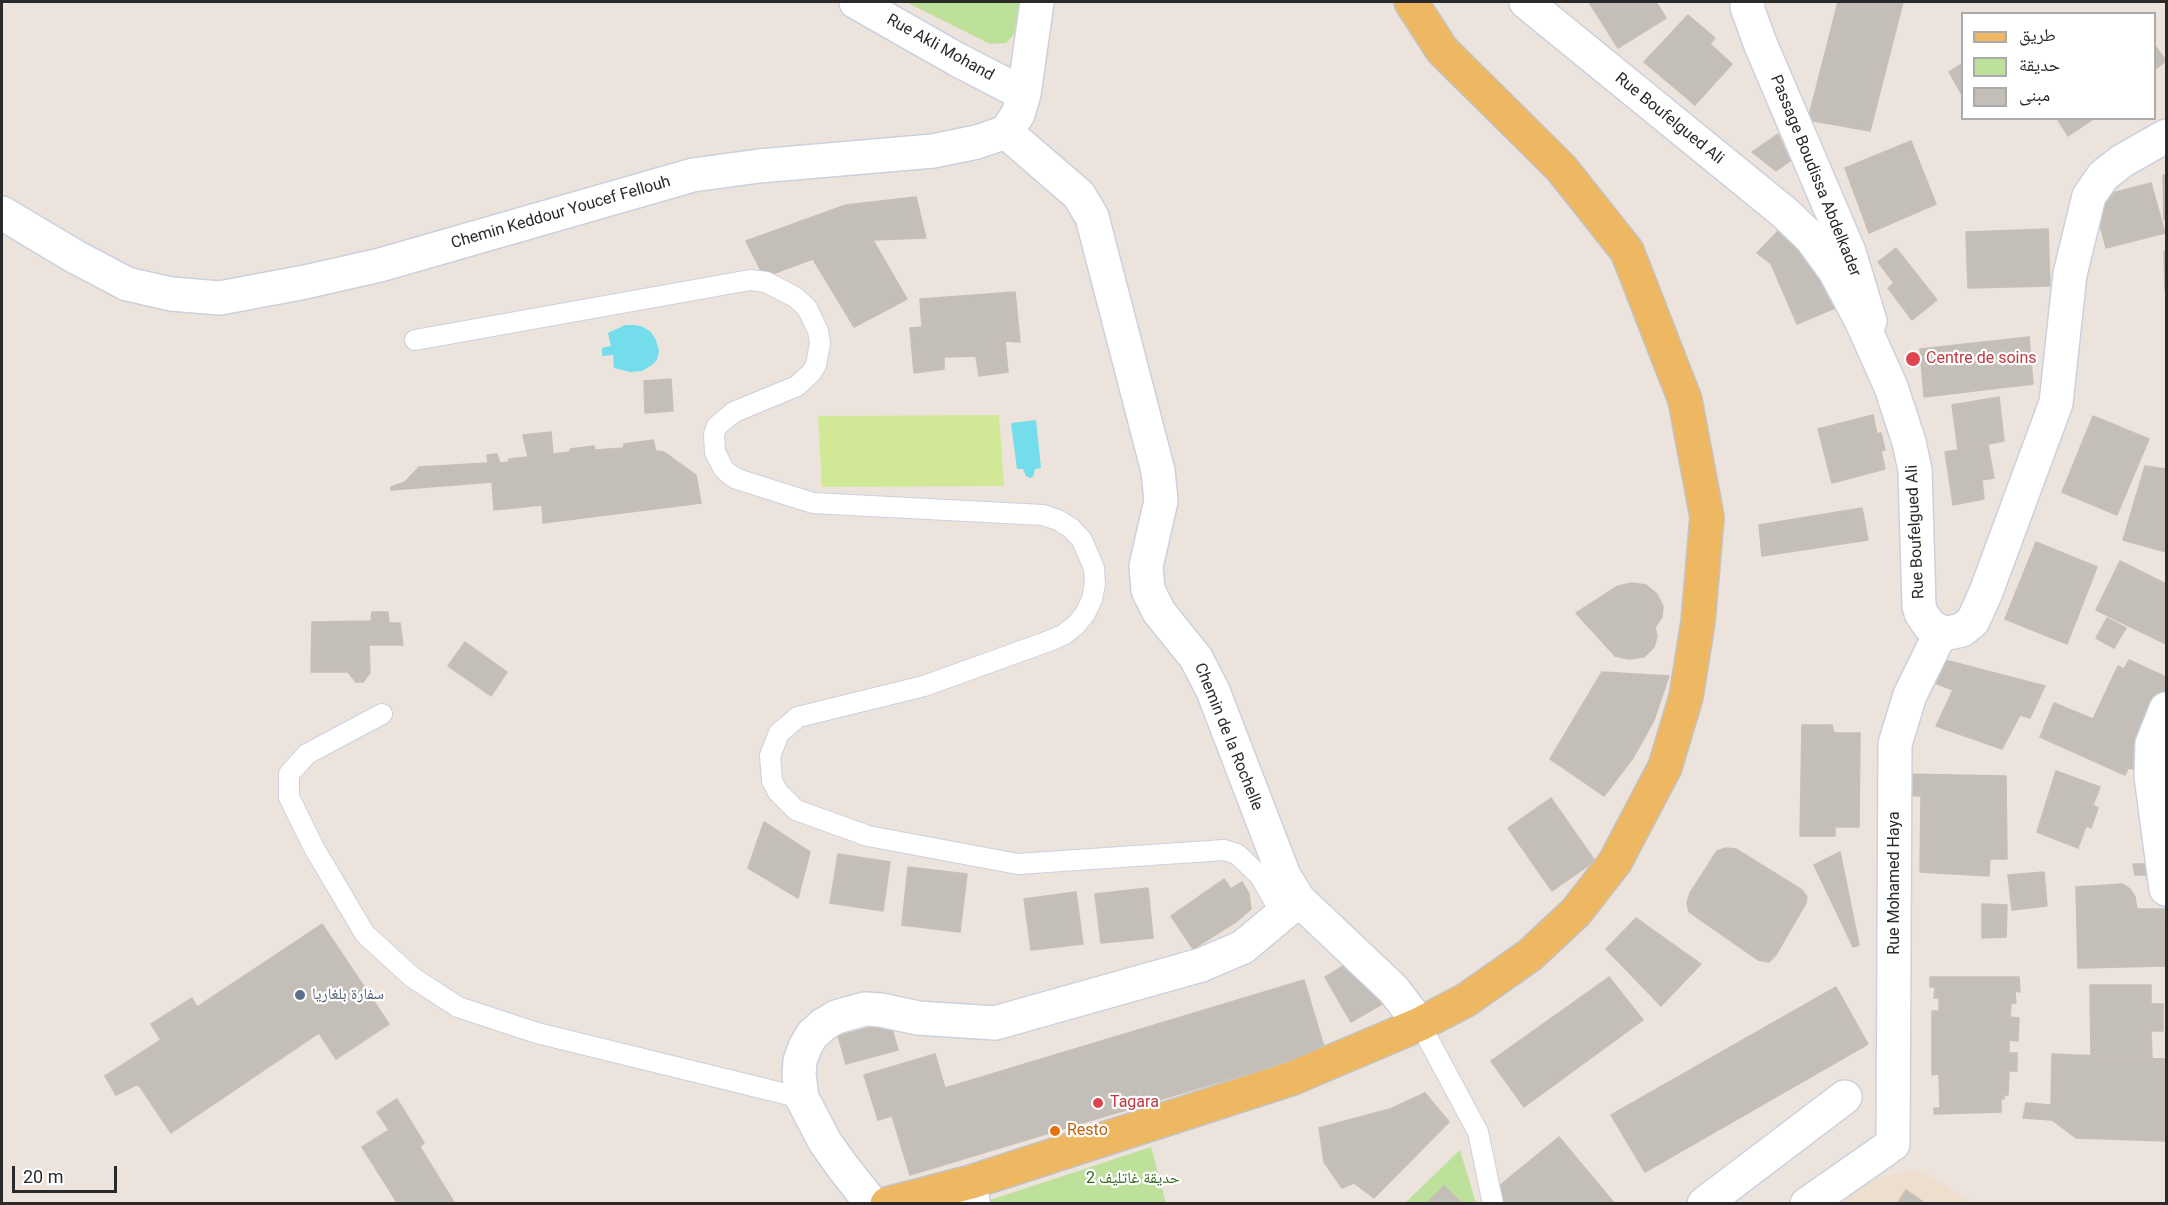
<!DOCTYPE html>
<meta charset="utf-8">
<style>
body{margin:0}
#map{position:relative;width:2168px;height:1205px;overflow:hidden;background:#ece3dd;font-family:Roboto,"Noto Naskh Arabic",sans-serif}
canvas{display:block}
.frame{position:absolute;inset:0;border:3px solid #2a2a2a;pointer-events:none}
.legend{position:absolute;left:1961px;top:12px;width:195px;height:108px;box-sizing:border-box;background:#fff;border:2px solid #aaa;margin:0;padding:8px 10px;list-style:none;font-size:18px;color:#2a2a2a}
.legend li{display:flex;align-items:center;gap:12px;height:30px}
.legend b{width:30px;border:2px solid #aaa}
.scale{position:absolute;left:12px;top:1166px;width:105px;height:27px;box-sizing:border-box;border:3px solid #2a2a2a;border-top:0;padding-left:8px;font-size:18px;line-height:21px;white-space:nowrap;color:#2a2a2a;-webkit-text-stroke:4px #fff;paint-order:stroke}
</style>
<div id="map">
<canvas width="2168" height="1205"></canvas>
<div class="frame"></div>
<ul class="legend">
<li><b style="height:8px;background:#edb861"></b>طريق</li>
<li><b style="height:16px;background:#bde19b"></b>حديقة</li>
<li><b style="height:16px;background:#c4beb8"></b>مبنى</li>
</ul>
<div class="scale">20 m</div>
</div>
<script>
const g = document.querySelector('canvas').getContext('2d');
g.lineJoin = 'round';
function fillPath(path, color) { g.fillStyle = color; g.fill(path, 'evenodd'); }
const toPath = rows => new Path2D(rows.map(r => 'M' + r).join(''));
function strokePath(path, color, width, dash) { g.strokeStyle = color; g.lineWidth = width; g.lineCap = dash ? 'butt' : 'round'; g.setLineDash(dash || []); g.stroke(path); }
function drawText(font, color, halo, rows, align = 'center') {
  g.font = font + ' Roboto,"Noto Naskh Arabic",sans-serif'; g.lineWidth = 4.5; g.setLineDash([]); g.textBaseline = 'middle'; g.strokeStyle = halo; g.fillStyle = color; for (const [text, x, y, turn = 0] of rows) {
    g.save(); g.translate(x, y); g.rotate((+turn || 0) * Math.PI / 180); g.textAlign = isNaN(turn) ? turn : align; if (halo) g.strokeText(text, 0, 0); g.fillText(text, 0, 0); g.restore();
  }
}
const education = toPath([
 [1917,1169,1974,1203,1841,1204,1862,1181]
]);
const green = toPath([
 [906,2,1020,2,1014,35,1006,43,990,44],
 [1151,1147,1166,1203,981,1204,981,1203],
 [1460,1150,1476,1203,1405,1203]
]);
const pitch = toPath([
 [999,415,1004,486,822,487,818,416]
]);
const water = toPath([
 [625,325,635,325,643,327,651,332,656,340,659,351,657,360,652,365,642,371,630,372,614,368,613,355,602,356,602,348,611,346,608,333],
 [1036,420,1041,468,1035,469,1033,477,1030,478,1026,476,1023,469,1017,469,1011,423]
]);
const building = toPath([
 [1589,2,1656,2,1666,18,1618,48,1589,2],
 [1838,2,1903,2,1870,131,1808,120,1838,2],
 [1688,15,1715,38,1710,44,1732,64,1695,105,1644,62,1688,15],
 [2154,44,2166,61,2154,70,2154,44],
 [1962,64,1962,95,1949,72,1962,64],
 [2057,118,2095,118,2068,136,2057,118],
 [1778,134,1790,161,1776,171,1752,152,1778,134],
 [1911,141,1936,204,1869,233,1845,168,1911,141],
 [2163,175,2166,175,2166,220,2164,220,2163,175],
 [2151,183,2165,233,2106,248,2093,198,2151,183],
 [916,197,926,238,873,240,907,299,854,327,813,259,764,277,746,241,846,205,916,197],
 [2048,229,2050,286,1968,288,1966,232,2048,229],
 [1779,230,1803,246,1816,260,1835,308,1797,324,1771,264,1757,253,1779,230],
 [1896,248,1937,300,1912,320,1888,288,1894,283,1878,262,1896,248],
 [2164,251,2166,251,2166,291,2165,291,2164,251],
 [1015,292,1020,342,1005,341,1008,372,979,376,976,356,944,357,944,369,914,373,910,328,922,327,920,299,1015,292],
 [2029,337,2033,384,1924,397,1920,349,2029,337],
 [671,379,673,411,645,413,644,381,671,379],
 [1999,397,2004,441,1958,450,1952,405,1999,397],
 [1873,415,1877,434,1881,433,1885,450,1881,451,1885,469,1832,483,1818,429,1873,415],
 [2093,416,2149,439,2117,515,2062,492,2093,416],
 [551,432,553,454,570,452,570,449,594,446,595,450,623,448,624,444,653,440,656,451,664,452,696,475,701,503,543,523,542,505,494,510,492,482,391,490,391,487,405,482,419,467,488,463,487,455,497,454,500,463,508,462,509,459,528,457,523,435,551,432],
 [1988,445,1994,478,1982,480,1984,499,1953,505,1945,452,1988,445],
 [2145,466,2166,469,2166,552,2123,540,2145,466],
 [1862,508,1868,540,1762,556,1759,525,1862,508],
 [2036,542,2097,567,2067,644,2005,619,2036,542],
 [2120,561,2166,584,2166,644,2096,610,2120,561],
 [1632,583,1646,585,1657,594,1663,606,1662,617,1655,627,1657,637,1654,647,1644,657,1629,659,1615,656,1576,613,1618,586,1632,583],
 [372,612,388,612,389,623,400,623,403,645,369,645,370,673,363,682,356,682,348,672,311,672,312,622,371,621,372,612],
 [2107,618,2126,628,2114,648,2096,638,2107,618],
 [465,642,507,672,491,696,448,666,465,642],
 [1945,660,2045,686,2030,718,2020,715,2002,749,1936,726,1953,690,1935,683,1945,660],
 [2129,660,2166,677,2166,696,2137,771,2129,767,2125,775,2040,737,2054,703,2093,719,2118,666,2124,669,2129,660],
 [1602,672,1669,676,1654,720,1645,737,1633,758,1604,796,1550,759,1602,672],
 [1802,725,1832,725,1834,733,1860,733,1859,827,1835,827,1835,836,1800,836,1802,725],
 [2056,771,2100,787,2093,805,2098,808,2091,828,2086,826,2078,848,2037,832,2056,771],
 [1902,774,2006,776,2007,859,1990,859,1989,876,1920,872,1921,796,1902,795,1902,774],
 [1551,798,1595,861,1552,891,1508,828,1551,798],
 [764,822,810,852,798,898,748,868,764,822],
 [1726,848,1736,849,1802,890,1807,897,1806,903,1776,955,1769,962,1758,960,1689,912,1687,903,1690,893,1717,851,1726,848],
 [1840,852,1859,945,1853,947,1814,865,1840,852],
 [838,854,890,862,883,911,830,903,838,854],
 [2133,864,2153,864,2149,884,2146,875,2135,875,2133,864],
 [908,867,967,874,960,932,902,925,908,867],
 [2044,872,2047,906,2012,910,2008,875,2044,872],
 [1224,879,1231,889,1242,882,1249,894,1251,909,1237,921,1193,949,1171,916,1224,879],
 [2123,884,2130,889,2135,897,2137,909,2165,909,2166,966,2078,968,2076,887,2123,884],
 [1148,888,1153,938,1101,943,1095,894,1148,888],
 [1076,892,1083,944,1031,950,1024,899,1076,892],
 [1982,904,2007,905,2006,937,1982,938,1982,904],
 [1636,918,1701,964,1661,1006,1606,949,1636,918],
 [322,924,389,1024,336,1059,319,1033,171,1133,138,1084,116,1095,105,1076,161,1040,151,1024,192,998,197,1007,322,924],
 [1355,959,1382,1004,1351,1022,1325,977,1355,959],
 [1609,977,1643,1020,1524,1107,1491,1061,1609,977],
 [1930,977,2019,977,2020,992,2015,991,2016,1003,2011,1003,2010,1017,2019,1018,2018,1041,2009,1040,2009,1053,2017,1053,2017,1071,2009,1071,2008,1095,2004,1095,2004,1099,2001,1098,2001,1112,1934,1114,1934,1108,1940,1108,1939,1074,1932,1075,1932,1011,1939,1011,1939,998,1934,998,1935,987,1930,987,1930,977],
 [1304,980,1325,1050,910,1175,892,1116,878,1120,864,1075,935,1054,945,1088,1304,980],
 [2090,985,2151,985,2151,1004,2163,1004,2163,1031,2151,1031,2152,1058,2091,1056,2090,985],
 [1836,987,1868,1044,1645,1172,1611,1115,1836,987],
 [890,1022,898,1050,846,1064,838,1036,890,1022],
 [2052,1054,2166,1059,2166,1141,2076,1138,2052,1120,2023,1118,2026,1103,2051,1105,2052,1054],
 [1425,1093,1449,1122,1374,1198,1354,1183,1342,1188,1324,1162,1319,1128,1390,1109,1425,1093],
 [397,1099,424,1143,420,1147,455,1204,398,1204,362,1147,389,1130,377,1112,397,1099],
 [1559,1137,1615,1204,1504,1204,1493,1191,1559,1137],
 [1444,1186,1463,1204,1426,1204,1444,1186],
 [1906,1190,1926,1204,1897,1204,1906,1190]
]);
const lane = toPath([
 [415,340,750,280,766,282,795,297,807,308,818,331,820,343,816,365,811,373,797,386,734,412,717,426,714,434,715,452,723,468,729,474,737,479,813,503,1043,515,1058,520,1071,528,1082,540,1094,568,1095,584,1092,599,1085,614,1076,625,1063,635,1049,641,924,686,798,717,779,733,770,756,772,781,778,792,796,810,868,836,1018,864,1224,850,1237,854,1260,876,1282,915],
 [382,714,307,754,289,774,289,797,314,848,365,934,412,977,458,1007,537,1033,802,1098],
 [1420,1024,1478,1132,1493,1204]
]);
const street = toPath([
 [856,2,958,60,1024,94],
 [1748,2,1747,7,1760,43,1849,252,1870,321],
 [1006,132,1079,195,1092,217,1158,471,1161,501,1146,566,1148,590,1159,612,1196,658,1213,691,1284,876,1299,900,1393,989,1420,1024],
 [2,213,74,256,127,284,171,294,220,298,305,282,380,265,693,175,759,166,933,151,977,142,1006,132,1018,114,1024,94,1037,2],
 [2166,709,2152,744,2151,776,2166,889],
 [1893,1144,1895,744,1910,695,1941,632],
 [872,1204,842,1166,825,1142,802,1098,799,1075,800,1061,805,1047,812,1035,823,1025,836,1017,865,1009,881,1010,918,1018,995,1023,1201,965,1243,947,1299,900],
 [1704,1204,1845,1097],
 [1807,1204,1886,1149]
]);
const secondary = toPath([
 [1526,2,1785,213,1811,238,1835,271,1861,320,1891,387,1909,442,1915,470,1919,606,1921,613,1929,625,1941,632,1948,633,1962,630,1973,621,1986,592,2056,403,2070,274,2089,196,2103,176,2122,161,2166,136],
 [971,1182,973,1204]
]);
const primary = toPath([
 [887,1204,971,1182,1293,1078,1420,1024,1466,1000,1530,955,1576,912,1615,862,1665,767,1686,697,1698,622,1707,517,1685,400,1627,251,1561,168,1442,50,1411,2]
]);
const markers = [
 [1913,359,8,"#e0444e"],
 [300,995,6,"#5c6f8a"],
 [1098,1103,6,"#e0444e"],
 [1055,1131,6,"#e8710a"]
];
const streetNames = [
 ["Rue Akli Mohand",940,48,29],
 ["Rue Boufelgued Ali",1669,119,39],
 ["Passage Boudissa Abdelkader",1815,176,68],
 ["Chemin Keddour Youcef Fellouh",561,213,-16],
 ["Rue Boufelgued Ali",1916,532,-93],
 ["Chemin de la Rochelle",1228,737,68],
 ["Rue Mohamed Haya",1895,883,-90]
];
const healthNames = [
 ["Centre de soins",1926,359],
 ["Tagara",1110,1103]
];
const serviceNames = [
 ["سفارة بلغاريا",312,995]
];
const foodNames = [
 ["Resto",1067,1131]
];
const parkNames = [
 ["حديقة غاتليف 2",1133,1179]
];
fillPath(education, '#eddecd');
fillPath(green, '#bde19b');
fillPath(pitch, '#d1e897');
fillPath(water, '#73ddeb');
fillPath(building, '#c4beb8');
strokePath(building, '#c7bfb6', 1.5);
strokePath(lane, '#cbd1dc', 22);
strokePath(street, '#cbd1dc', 36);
strokePath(secondary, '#cbd1dc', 36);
strokePath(primary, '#c3c3c3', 36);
strokePath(lane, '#fff', 20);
strokePath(street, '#fff', 33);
strokePath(secondary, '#fff', 33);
strokePath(primary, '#edb861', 33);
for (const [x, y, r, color] of markers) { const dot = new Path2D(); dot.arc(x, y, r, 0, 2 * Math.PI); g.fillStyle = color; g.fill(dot); strokePath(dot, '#fff', 2); }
drawText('16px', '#2a2a2a', '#fff', streetNames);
drawText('16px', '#be3a42', '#fff', healthNames, 'left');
drawText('16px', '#4e5e75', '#fff', serviceNames, 'left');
drawText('16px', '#c56008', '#fff', foodNames, 'left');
drawText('16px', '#36661c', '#fff', parkNames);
</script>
